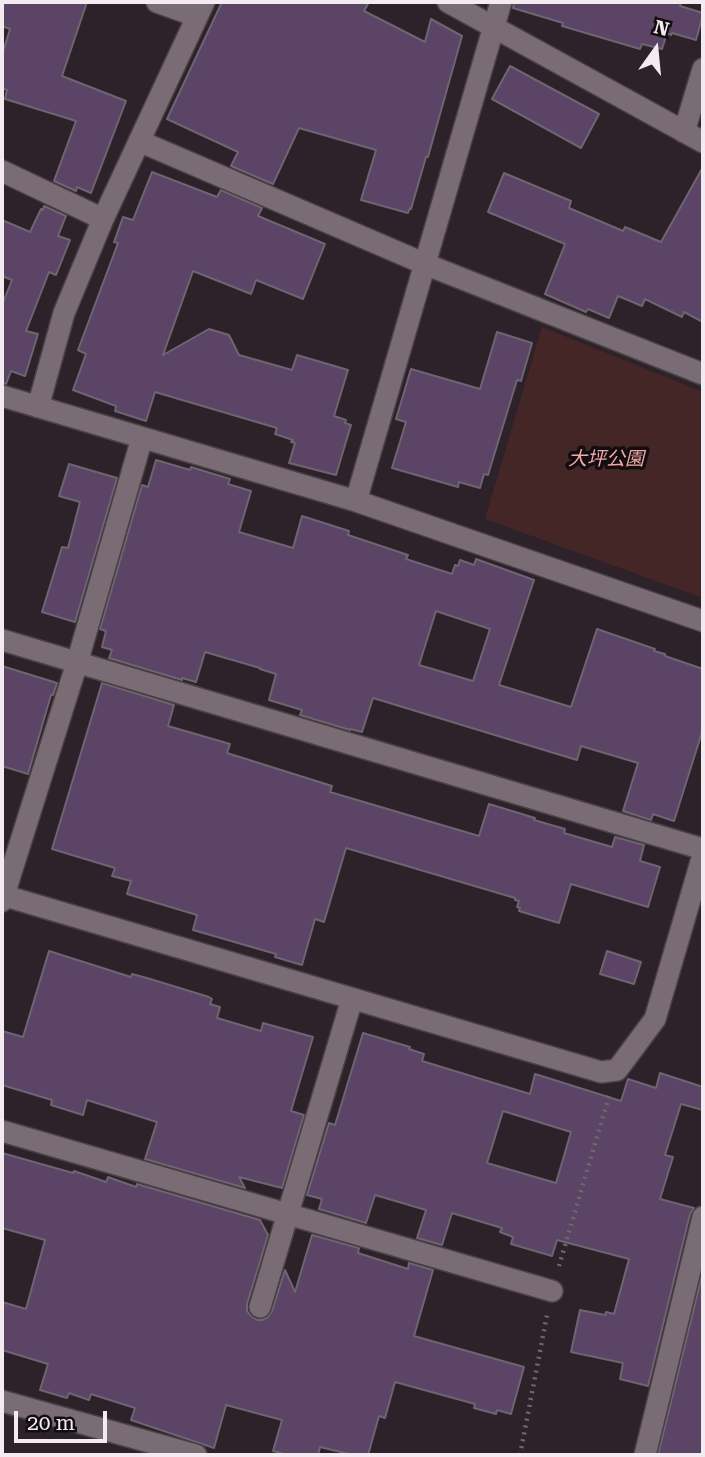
<!DOCTYPE html>
<meta charset="utf-8">
<style>
body{margin:0}
#map{position:relative;width:705px;height:1457px;overflow:hidden;background:#2d222a;font-family:"Roboto Serif",serif}
canvas{display:block}
.frame{position:absolute;inset:0;border:4px solid #f3ebf0;pointer-events:none}
.north{position:absolute;left:621px;top:14px;width:70px;height:70px;-webkit-text-stroke:5px #120d11;paint-order:stroke;rotate:15deg;font-size:19px;font-weight:700;line-height:28px;text-align:center;color:#f3ebf0}
.north::after{content:'';display:block;margin:auto;width:24px;height:32px;background:#f3ebf0;clip-path:polygon(50% 0,100% 100%,50% 72%,0 100%)}
.scale{position:absolute;left:14px;top:1411px;width:93px;height:32px;box-sizing:border-box;border:4px solid #f3ebf0;border-top:0;padding-left:9px;font-size:21px;line-height:24px;white-space:nowrap;color:#f3ebf0;-webkit-text-stroke:5px #120d11;paint-order:stroke}
</style>
<div id="map">
<canvas width="705" height="1457"></canvas>
<div class="frame"></div>
<div class="north">N</div>
<div class="scale">20 m</div>
</div>
<script>
const g = document.querySelector('canvas').getContext('2d');
g.lineJoin = 'round';
function fillPath(path, color) { g.fillStyle = color; g.fill(path, 'evenodd'); }
const toPath = rows => new Path2D(rows.map(r => 'M' + r).join(''));
function strokePath(path, color, width, dash) { g.strokeStyle = color; g.lineWidth = width; g.lineCap = dash ? 'butt' : 'round'; g.setLineDash(dash || []); g.stroke(path); }
function drawText(font, color, halo, rows, align = 'center') {
  g.font = font + ' "Roboto Serif","Noto Sans JP",serif'; g.lineWidth = 7; g.setLineDash([]); g.textBaseline = 'middle'; g.strokeStyle = halo; g.fillStyle = color; for (const [text, x, y, turn = 0] of rows) {
    g.save(); g.translate(x, y); g.rotate((+turn || 0) * Math.PI / 180); g.textAlign = isNaN(turn) ? turn : align; if (halo) g.strokeText(text, 0, 0); g.fillText(text, 0, 0); g.restore();
  }
}
const green = toPath([
 [542,327,703,392,703,598,485,519]
]);
const building = toPath([
 [2,2,87,2,62,76,126,101,91,193,77,187,76,191,54,181,76,121,5,99,7,90,2,88,2,55,10,29,2,26,2,2],
 [222,2,369,2,364,11,425,42,431,19,462,36,428,157,426,157,411,209,410,208,408,213,361,200,376,150,299,128,273,184,231,166,238,152,167,119,222,2],
 [514,2,681,2,680,6,703,13,703,15,696,40,672,33,671,35,667,33,662,49,642,44,640,49,562,26,563,23,513,8,514,2],
 [510,66,599,114,581,148,492,99,510,66],
 [703,167,703,322,684,312,682,317,645,299,642,306,618,296,609,318,588,309,586,312,545,294,565,244,488,212,504,173,571,201,569,208,623,231,625,227,661,242,703,167],
 [152,172,217,197,221,190,262,208,258,216,325,244,303,299,256,280,251,294,193,271,163,355,209,329,229,335,239,355,292,370,297,355,348,370,334,416,346,420,345,423,351,425,336,475,289,463,295,443,291,442,293,440,275,434,277,428,155,392,146,421,115,411,116,406,73,390,86,354,78,350,118,243,114,242,123,217,133,220,152,172],
 [44,206,66,216,58,236,70,240,56,275,49,272,26,331,38,334,25,376,11,371,6,384,2,383,2,305,12,280,2,276,2,220,30,232,41,209,43,210,44,206],
 [497,332,532,343,521,381,517,380,488,475,484,474,480,488,459,482,458,487,392,468,406,422,396,419,411,369,480,389,497,332],
 [156,460,190,470,191,467,230,479,228,484,251,491,239,532,293,548,302,516,349,531,348,535,408,555,406,559,452,574,455,565,458,566,460,560,474,565,476,559,534,580,499,685,571,707,597,629,655,649,654,651,665,654,665,656,703,669,703,729,674,821,653,814,651,820,623,811,638,763,581,746,577,760,373,698,362,732,350,729,350,730,300,715,302,710,269,700,276,674,260,669,260,668,205,652,196,682,182,678,182,680,109,658,112,650,102,647,106,631,100,629,142,485,148,487,156,460],
 [436,611,490,629,473,681,419,665,436,611],
 [69,464,117,478,75,622,42,612,62,547,68,548,80,502,59,496,69,464],
 [2,666,57,683,53,695,51,695,28,774,2,766,2,666],
 [102,683,174,705,168,726,230,744,227,753,332,786,330,792,479,836,489,804,535,818,534,820,565,829,564,833,612,847,615,837,644,845,640,861,660,867,648,907,571,884,559,923,519,911,520,908,517,907,519,901,515,900,515,898,346,848,324,922,315,919,302,965,275,957,276,954,193,930,197,915,127,894,131,881,112,876,115,868,52,849,102,683],
 [49,951,131,977,132,974,147,978,209,997,212,999,210,1004,220,1007,217,1018,261,1031,263,1023,313,1037,291,1111,304,1115,282,1188,239,1177,245,1188,145,1159,157,1122,87,1100,83,1115,51,1105,52,1100,2,1085,2,1031,23,1037,49,951],
 [607,951,641,962,634,984,600,974,607,951],
 [363,1033,410,1047,409,1049,424,1054,422,1061,530,1094,535,1074,621,1101,628,1079,656,1088,660,1073,703,1087,703,1110,681,1104,665,1155,673,1157,660,1199,694,1208,690,1214,648,1386,620,1379,623,1363,571,1352,580,1310,605,1315,606,1312,614,1314,629,1259,557,1240,552,1256,511,1244,513,1237,500,1232,502,1228,452,1213,442,1245,417,1238,426,1210,375,1195,366,1223,319,1209,322,1199,307,1195,329,1123,335,1125,363,1033],
 [503,1111,571,1132,556,1183,487,1163,503,1111],
 [2,1153,73,1173,74,1171,106,1182,108,1177,136,1187,137,1184,260,1220,268,1235,247,1304,247,1311,250,1315,257,1320,262,1320,268,1317,272,1311,285,1270,295,1292,312,1235,359,1248,358,1253,408,1269,409,1263,433,1270,414,1336,524,1367,511,1414,497,1410,496,1414,474,1408,475,1404,395,1382,385,1418,379,1416,368,1455,353,1455,320,1447,318,1455,288,1455,273,1451,282,1420,226,1405,214,1448,131,1420,135,1408,91,1394,89,1400,69,1393,67,1398,40,1390,48,1364,2,1350,2,1302,26,1309,45,1240,2,1228,2,1153],
 [703,1271,703,1455,658,1455,703,1271]
]);
const path = toPath([
 [559,1266,609,1096],
 [520,1455,547,1315]
]);
const minor = toPath([
 [157,2,196,16],
 [448,2,703,142],
 [684,132,703,69],
 [139,141,425,264,703,374],
 [2,171,103,219],
 [2,396,356,501,703,621],
 [38,407,64,313,103,219,204,2],
 [356,501,501,2],
 [2,640,703,849],
 [2,895,601,1072,617,1070,655,1019,703,855],
 [2,901,77,663,142,438],
 [2,1131,552,1291],
 [260,1307,352,999],
 [2,1401,196,1455],
 [645,1455,703,1217]
]);
const parkNames = [
 ["大坪公園",606,459]
];
fillPath(green, '#442626');
fillPath(building, '#5b4465');
strokePath(building, '#6d6571', 2);
strokePath(minor, '#4a4147', 24);
strokePath(path, '#71676e', 4.5, [2, 5]);
strokePath(minor, '#796c75', 21);
drawText('italic 19px', '#f5a7a6', '#120d11', parkNames);
</script>
